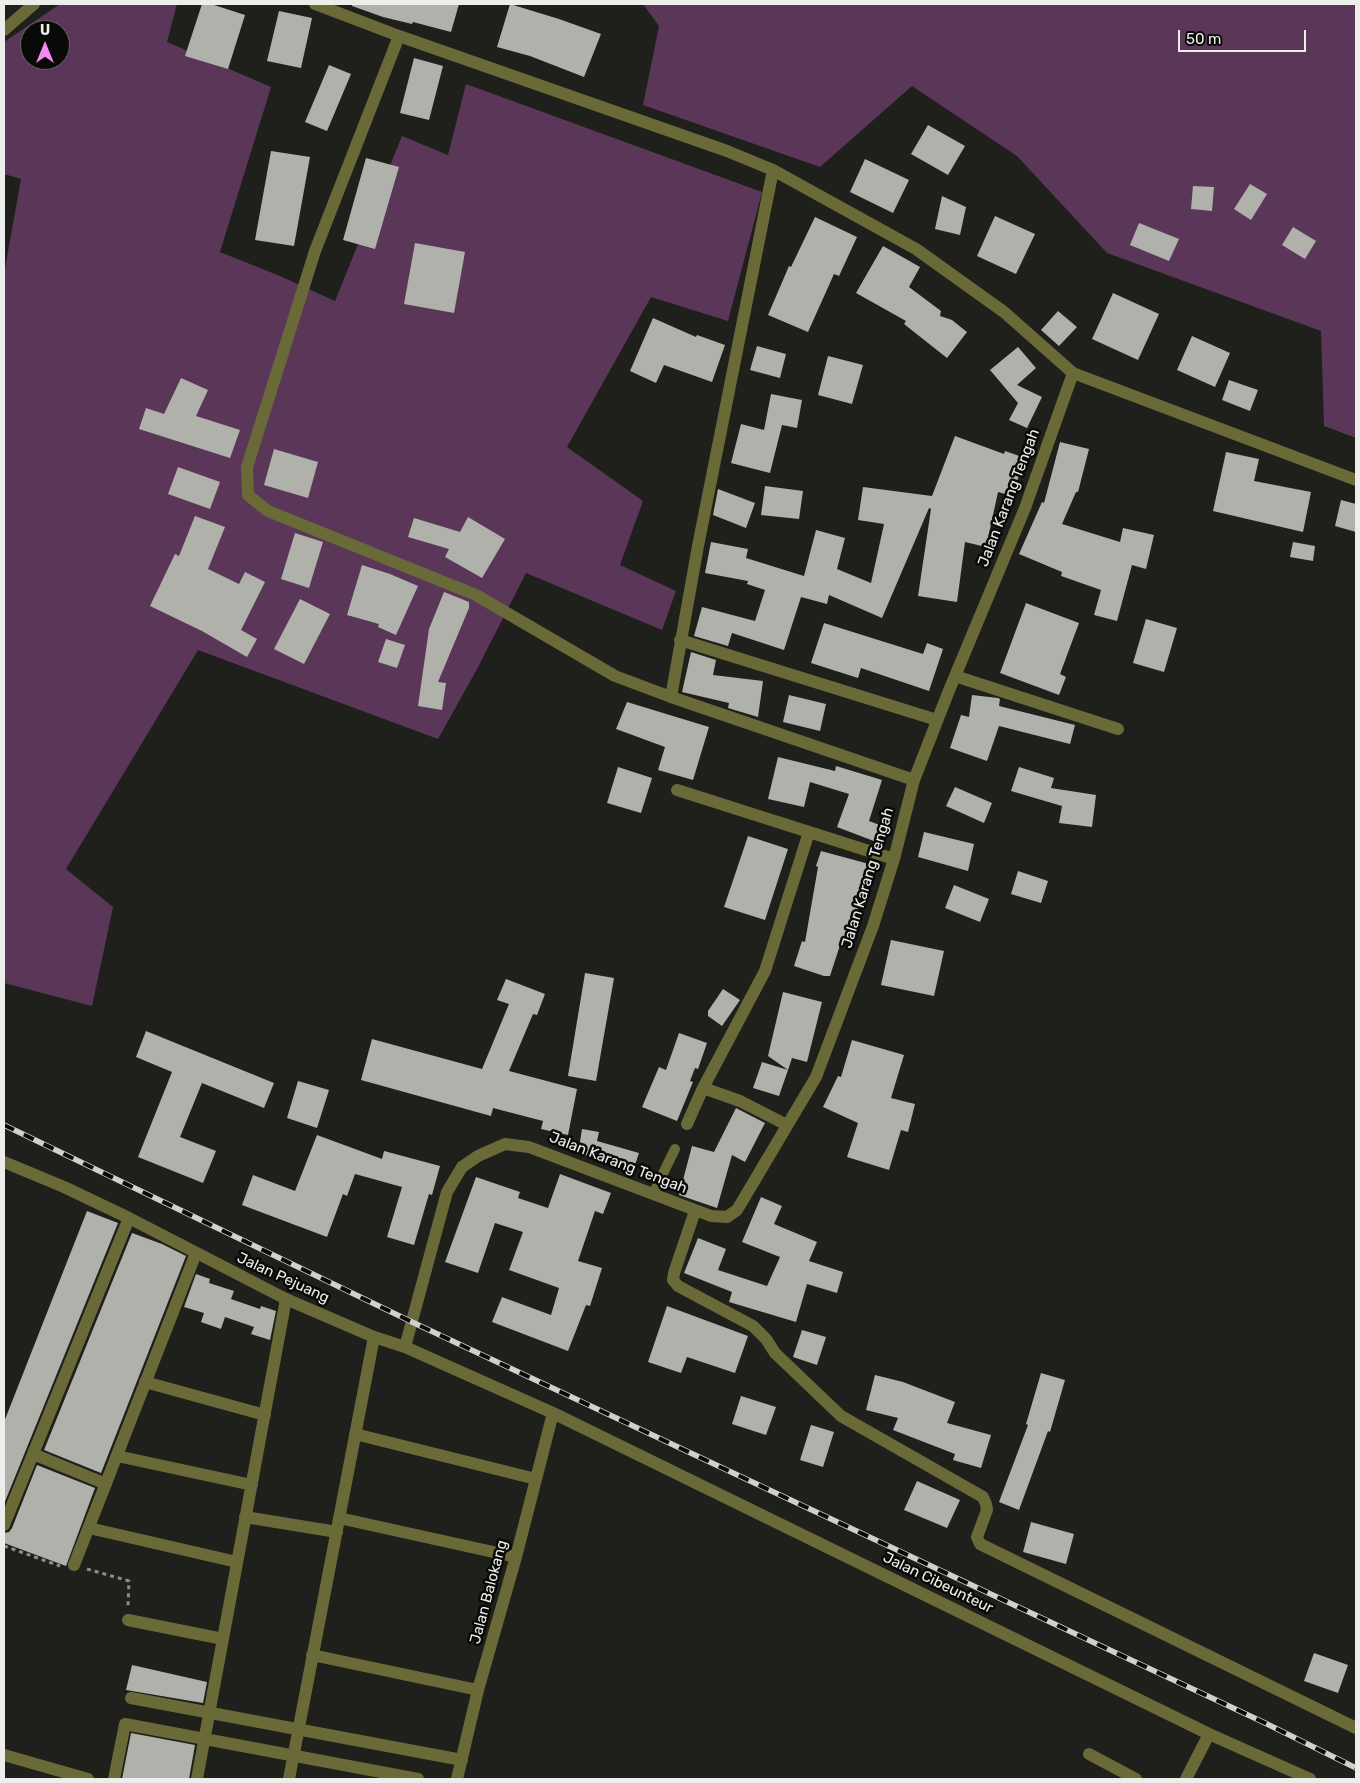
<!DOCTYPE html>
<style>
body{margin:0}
#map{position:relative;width:1360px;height:1783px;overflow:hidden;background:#1f1f1b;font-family:Rubik,sans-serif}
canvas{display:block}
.frame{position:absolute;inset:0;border:5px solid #ededeb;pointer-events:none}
.north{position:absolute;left:20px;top:20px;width:50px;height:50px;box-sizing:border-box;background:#090907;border:1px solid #646462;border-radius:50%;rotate:0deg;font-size:14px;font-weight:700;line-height:20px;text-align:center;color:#ededeb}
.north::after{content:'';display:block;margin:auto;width:18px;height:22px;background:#f489f1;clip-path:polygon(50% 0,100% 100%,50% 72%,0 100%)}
.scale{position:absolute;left:1178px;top:30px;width:128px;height:22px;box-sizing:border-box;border:2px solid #ededeb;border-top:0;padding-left:6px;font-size:15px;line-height:18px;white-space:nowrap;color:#ededeb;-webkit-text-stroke:4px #090907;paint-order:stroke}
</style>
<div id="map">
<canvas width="1360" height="1783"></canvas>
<div class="frame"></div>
<div class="north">U</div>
<div class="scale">50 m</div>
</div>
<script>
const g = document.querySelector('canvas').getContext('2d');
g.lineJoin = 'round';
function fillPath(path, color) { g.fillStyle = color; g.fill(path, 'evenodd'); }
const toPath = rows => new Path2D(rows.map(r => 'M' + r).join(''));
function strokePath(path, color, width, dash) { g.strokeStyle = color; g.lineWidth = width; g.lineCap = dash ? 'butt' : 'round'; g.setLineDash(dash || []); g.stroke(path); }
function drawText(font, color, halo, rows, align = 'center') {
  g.font = font + ' Rubik,sans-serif'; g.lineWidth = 5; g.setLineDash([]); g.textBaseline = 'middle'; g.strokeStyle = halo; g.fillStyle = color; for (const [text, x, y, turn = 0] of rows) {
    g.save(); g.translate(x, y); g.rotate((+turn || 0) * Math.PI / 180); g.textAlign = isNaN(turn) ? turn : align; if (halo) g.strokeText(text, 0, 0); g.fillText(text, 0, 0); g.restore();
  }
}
const green = toPath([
 [60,4,177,4,167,42,271,87,220,252,280,276,335,301,402,136,448,155,466,84,762,192,728,321,651,297,567,447,643,501,620,565,676,591,662,630,526,573,477,669,438,739,198,650,66,869,113,907,92,1006,4,983,4,274,21,179,4,174,4,42],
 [30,30,60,30,60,60,30,60],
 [643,4,1356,4,1356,438,1324,426,1321,331,1107,253,1017,156,912,86,820,167,643,105,659,26]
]);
const building = toPath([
 [202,4,211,4,245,15,228,69,185,56],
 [352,4,459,4,451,32,413,22,412,24,383,17,352,6],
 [510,4,559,19,601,34,584,77,530,56,497,47],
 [279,11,312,18,301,68,267,61],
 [414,58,443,66,429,120,400,113],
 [329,65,351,74,327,131,305,122],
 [928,125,965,146,948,175,911,154],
 [271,151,310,157,294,246,255,240],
 [366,158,399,167,375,249,343,240],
 [865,159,909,180,893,213,850,192],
 [1250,184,1267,194,1251,220,1234,209],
 [1193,186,1214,187,1212,211,1191,209],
 [942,196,966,207,960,235,935,229],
 [995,216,1035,234,1016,274,977,256],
 [815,217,857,237,839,276,834,274,808,332,768,315,789,266,791,267],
 [1139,223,1179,239,1169,261,1130,245],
 [1293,227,1316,241,1305,259,1282,245],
 [415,243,465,252,454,313,404,304],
 [883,246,920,267,909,287,941,311,940,316,952,320,967,332,947,358,904,324,906,321,856,293],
 [1113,293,1159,314,1138,360,1092,339],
 [1058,311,1077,327,1059,346,1041,330],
 [653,318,696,337,697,335,725,345,712,382,664,365,656,383,630,371],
 [1192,336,1230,353,1215,387,1177,370],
 [757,346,786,354,780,378,750,370],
 [1018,347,1036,368,1017,385,1042,397,1027,428,1009,420,1018,403,990,370],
 [828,356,863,365,852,404,818,395],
 [181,378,208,390,196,416,240,430,230,458,139,429,146,408,164,414],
 [1229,380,1258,390,1250,411,1222,400],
 [771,394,802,400,797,428,782,425,770,473,731,463,741,424,764,430],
 [955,436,1004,454,1005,451,1025,458,1012,496,998,492,986,547,965,542,957,602,918,596,931,509,929,508,882,618,829,595,827,604,801,597,784,650,732,633,728,646,694,636,702,607,755,621,765,590,747,584,748,581,705,573,711,542,748,549,746,558,804,576,816,530,845,538,837,569,871,583,884,524,858,520,863,487,932,496],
 [1060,442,1089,449,1078,492,1076,492,1062,524,1120,542,1123,528,1154,535,1146,569,1132,565,1117,621,1094,615,1101,590,1061,576,1062,572,1019,554,1042,502,1044,503],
 [274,449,318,462,308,498,264,485],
 [1226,452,1259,459,1254,481,1311,492,1303,532,1213,511],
 [178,467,220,482,210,509,168,494],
 [765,486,803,491,799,519,761,515],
 [718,489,755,503,746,528,713,515],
 [1341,500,1356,504,1356,532,1335,526],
 [195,516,225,527,208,569,239,584,245,572,265,582,241,630,257,639,247,657,202,631,150,606,175,554,179,556],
 [468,517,505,539,482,578,445,557,449,549,408,537,414,518,460,532],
 [295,533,323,542,309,588,281,579],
 [1293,542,1315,546,1313,561,1290,557],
 [362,565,390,574,418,586,396,635,378,627,379,624,347,615],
 [444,592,469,602,469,608,438,682,446,683,442,710,418,706,429,629],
 [300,599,330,614,304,664,274,649],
 [1026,603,1079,623,1060,674,1066,677,1059,695,1000,673],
 [1146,619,1177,628,1164,672,1133,663],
 [824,623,923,654,927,643,943,649,929,691,861,668,858,678,811,663],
 [386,639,405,645,397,668,378,662],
 [691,652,716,660,713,675,763,681,758,717,728,708,729,703,682,692],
 [789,695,826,704,820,731,783,722],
 [972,695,998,698,1000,699,999,706,1075,725,1070,744,999,726,987,761,950,748,961,715,969,717],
 [627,702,709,727,693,780,658,770,665,747,616,729],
 [778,757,835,771,836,766,882,780,869,821,885,827,879,843,837,827,849,794,810,782,804,807,768,799],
 [618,767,652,778,641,813,607,803],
 [1019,767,1054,778,1051,788,1096,795,1092,827,1059,823,1062,806,1011,791],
 [955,787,992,803,984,823,946,806],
 [924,832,974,844,968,871,918,857],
 [748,836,788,849,765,920,724,907],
 [821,851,869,864,861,889,852,944,841,942,830,976,824,976,794,966,802,941,805,942,818,867,816,866],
 [1018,871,1048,881,1041,903,1011,894],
 [954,885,989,899,980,922,945,908],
 [891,940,944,951,934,996,881,985],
 [585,973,614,978,596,1081,568,1076],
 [506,979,545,994,537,1015,533,1014,509,1071,577,1089,568,1135,541,1129,543,1121,493,1108,491,1116,361,1080,372,1039,482,1069,509,1004,497,1000],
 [723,989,740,1000,722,1026,708,1016,708,1011],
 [783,992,822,1002,807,1062,792,1058,788,1070,768,1056],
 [146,1031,274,1083,264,1108,202,1083,180,1137,216,1151,203,1183,138,1157,172,1072,136,1057],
 [679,1033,707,1043,698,1069,695,1068,690,1081,693,1082,677,1121,642,1107,659,1067,666,1070],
 [852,1040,904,1055,891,1098,915,1104,908,1132,901,1130,889,1170,847,1157,858,1123,823,1107,838,1076,841,1077],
 [762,1062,788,1070,779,1096,753,1088],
 [298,1081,329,1090,317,1128,287,1118],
 [736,1108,765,1123,745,1162,732,1155,717,1208,679,1195,692,1146,714,1152],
 [582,1129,599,1132,597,1141,639,1153,635,1165,595,1154,595,1157,578,1154],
 [317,1135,382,1159,384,1151,440,1166,432,1195,429,1194,414,1245,387,1237,402,1187,355,1174,347,1196,343,1194,327,1237,242,1205,253,1175,295,1191],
 [560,1174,611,1193,603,1214,595,1211,578,1261,602,1268,590,1306,586,1305,568,1351,492,1322,502,1297,551,1315,559,1288,509,1270,523,1232,495,1223,478,1273,445,1262,476,1177,520,1192,518,1198,548,1208],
 [761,1197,782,1206,774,1224,817,1242,809,1261,843,1272,837,1293,807,1284,796,1322,729,1302,732,1292,684,1273,698,1238,726,1249,718,1270,767,1286,780,1257,742,1242],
 [87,1211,118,1223,4,1504,4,1422],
 [132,1233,162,1244,186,1256,101,1473,44,1450],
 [196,1274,210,1279,209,1283,234,1291,231,1299,260,1309,261,1306,276,1311,270,1340,251,1334,254,1327,225,1317,221,1329,201,1322,204,1313,184,1307],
 [667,1306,748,1336,735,1373,687,1357,681,1373,648,1362],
 [802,1330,826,1337,817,1365,793,1357],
 [1041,1373,1065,1380,1050,1432,1048,1431,1019,1510,999,1502,1028,1425,1026,1424],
 [875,1375,903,1382,955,1402,947,1423,991,1435,981,1468,953,1460,955,1454,893,1430,898,1418,866,1410],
 [741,1396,776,1407,766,1435,732,1424],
 [811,1425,834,1432,823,1467,800,1460],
 [37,1465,95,1488,66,1566,4,1543,4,1533,9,1532,12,1528],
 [917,1481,960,1500,947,1528,904,1510],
 [1031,1522,1074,1534,1066,1564,1023,1552],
 [1314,1653,1348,1665,1338,1693,1304,1681],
 [132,1665,207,1682,203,1703,126,1690],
 [131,1733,195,1745,189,1779,122,1779]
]);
const path = toPath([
 [4,1546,60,1566],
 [87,1569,129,1581,128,1606]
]);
const service = toPath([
 [653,1194,675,1149]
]);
const minor = toPath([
 [315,4,399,36,727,151,773,170,916,249,1004,312,1073,373],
 [4,30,34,4],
 [399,36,315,251,247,467,248,495,268,511,476,595,615,676,671,697,914,780],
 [680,640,937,720],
 [955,676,1118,729],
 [671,697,698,546,773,170],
 [677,790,894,859],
 [703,1088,740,1101,787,1125],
 [687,1124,703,1088,765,971,809,832],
 [4,1162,64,1187,129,1218,286,1299,374,1337,405,1347,553,1413,1209,1734,1310,1779],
 [695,1211,674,1273,673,1280,678,1286,753,1326,766,1339,775,1353,841,1416,983,1497,986,1504,987,1510,977,1537,980,1544,1356,1728],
 [405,1347,447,1192,462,1167,478,1156,505,1144,529,1147,711,1216,727,1217,737,1210,816,1077,873,926,894,859,914,780,948,693,1025,508,1073,373,1356,480],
 [145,1382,265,1415],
 [355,1434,536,1479],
 [33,1454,106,1484],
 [117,1456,252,1485],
 [245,1517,337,1532],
 [339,1518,516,1557],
 [4,1525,129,1218],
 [89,1528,237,1562],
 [74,1565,196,1253],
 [128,1620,223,1639],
 [312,1655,478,1690],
 [131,1698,462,1760],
 [1089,1754,1136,1779],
 [4,1755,88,1779],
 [114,1779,125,1724,418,1779],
 [197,1779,286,1299],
 [289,1779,374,1337],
 [457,1779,478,1690,516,1557,553,1413],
 [1186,1779,1209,1734]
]);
const rail = toPath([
 [4,1125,412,1322,1265,1723,1356,1768]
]);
const streetNames = [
 ["Jalan Karang Tengah",1009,498,-69],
 ["Jalan Karang Tengah",868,878,-73],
 ["Jalan Karang Tengah",618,1163,21],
 ["Jalan Pejuang",283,1278,25],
 ["Jalan Cibeunteur",938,1583,26],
 ["Jalan Balokang",489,1592,-75]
];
fillPath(green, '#5a3759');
fillPath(building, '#b1b1ac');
strokePath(path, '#8d8d8a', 3, [4, 4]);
strokePath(service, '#696a38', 10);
strokePath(minor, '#696a38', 12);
strokePath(rail, '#d0d0ce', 5.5);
strokePath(rail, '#090907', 4, [11]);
drawText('15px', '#ededeb', '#090907', streetNames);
</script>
